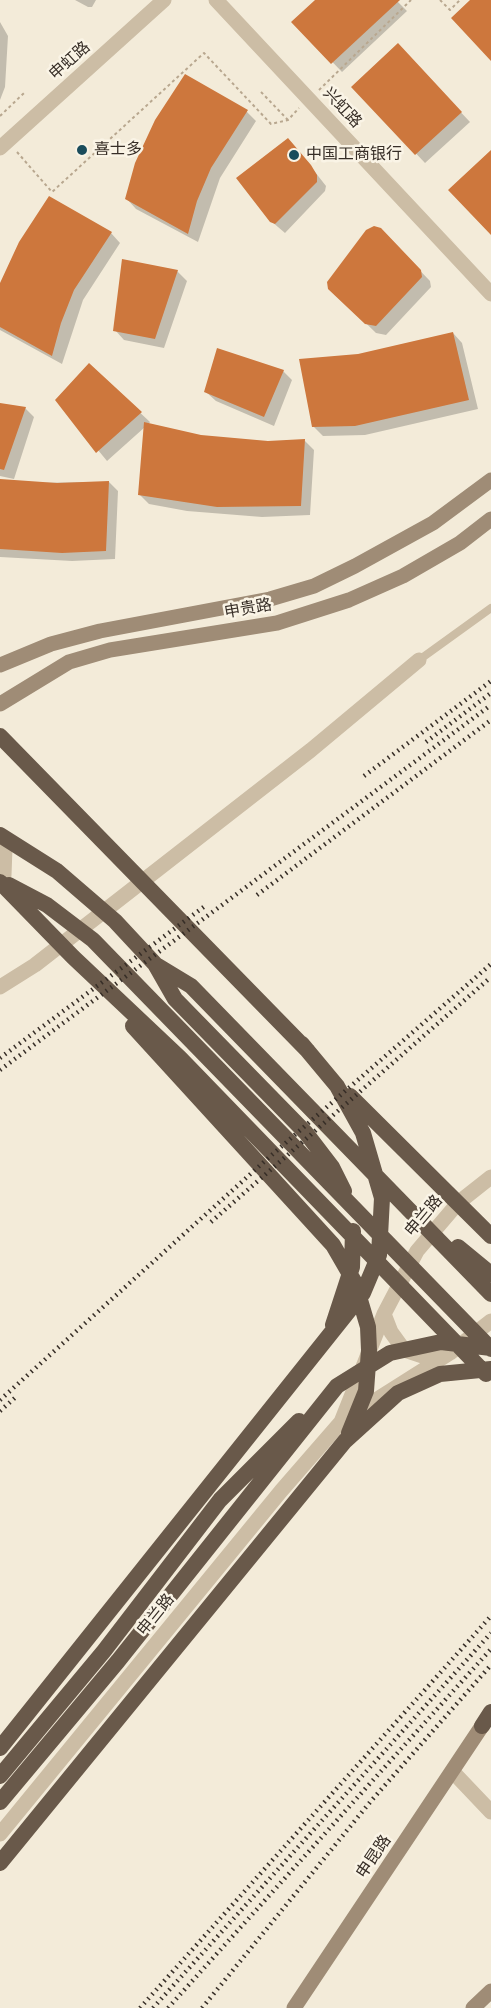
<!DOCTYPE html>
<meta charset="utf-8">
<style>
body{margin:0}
canvas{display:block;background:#f3ebd9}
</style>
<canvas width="491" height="2008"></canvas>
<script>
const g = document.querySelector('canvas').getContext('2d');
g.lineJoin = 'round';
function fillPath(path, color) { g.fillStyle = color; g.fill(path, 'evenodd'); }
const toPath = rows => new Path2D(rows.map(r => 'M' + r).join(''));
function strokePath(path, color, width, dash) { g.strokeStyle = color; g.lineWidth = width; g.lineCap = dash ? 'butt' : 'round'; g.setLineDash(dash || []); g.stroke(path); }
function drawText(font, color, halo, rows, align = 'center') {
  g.font = font + ' Helvetica,"Noto Sans SC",sans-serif'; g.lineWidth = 5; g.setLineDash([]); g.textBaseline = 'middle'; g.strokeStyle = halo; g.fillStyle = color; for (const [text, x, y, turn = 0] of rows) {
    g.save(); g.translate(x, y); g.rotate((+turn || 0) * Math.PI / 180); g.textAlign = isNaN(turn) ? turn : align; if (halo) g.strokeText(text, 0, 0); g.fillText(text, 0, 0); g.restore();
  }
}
const shadow = toPath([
 [75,0,96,0,92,7,88,7],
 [317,0,396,0,407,11,342,72,294,22],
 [0,22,8,36,5,87,0,100],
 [407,55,470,122,425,163,353,87],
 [185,76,247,112,256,121,220,178,198,242,136,209,127,199],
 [297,149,326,186,325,191,285,233,271,221],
 [381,230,430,281,431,287,386,335,376,333,337,295],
 [111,233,120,243,83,300,62,364,0,330,0,287],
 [177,271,187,281,164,348,124,340,115,330],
 [453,333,462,343,478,409,365,435,323,436,313,426,358,356],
 [89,365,150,422,148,425,201,437,268,442,305,441,314,450,310,515,262,517,187,511,149,504,140,495,145,427,107,461,57,400],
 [283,371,292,380,274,426,216,401,206,392],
 [0,405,25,408,34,417,14,479,0,476],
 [0,481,22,483,109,482,118,491,115,559,72,561,0,557]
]);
const building = toPath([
 [315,0,400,0,331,64,291,22],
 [470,0,491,0,491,61,451,18],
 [398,43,462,112,415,155,351,87],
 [185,74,248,110,211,168,197,201,188,234,125,199,135,163,155,120],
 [288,138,311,165,317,175,317,182,275,224,270,222,236,178],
 [491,150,491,235,448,190],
 [49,196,112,232,74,290,61,323,52,356,0,327,0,283,19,242],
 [374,226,381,228,421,270,422,277,376,326,365,324,328,289,327,282,366,230],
 [122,259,178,270,155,339,113,331],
 [453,332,469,400,355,426,312,427,299,359,358,354],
 [217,348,284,370,264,417,204,392],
 [89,363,142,412,96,453,55,400],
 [0,403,26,407,4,470,0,469],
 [144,422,201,435,268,441,305,439,301,506,217,507,138,495],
 [0,479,57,483,109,481,106,551,62,553,0,549]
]);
const path = toPath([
 [440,0,450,10,460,0],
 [319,90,411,0],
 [261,92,288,120],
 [0,116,24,93],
 [17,152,52,192,204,53,271,124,288,120,299,108]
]);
const service = toPath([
 [419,660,491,608]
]);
const minor = toPath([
 [216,0,491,294],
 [0,835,5,848,4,875,0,884],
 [0,987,35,965,311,750,419,660],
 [453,1772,491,1812]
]);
const tertiary = toPath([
 [0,148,164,0],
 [384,1314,391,1332,404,1350,428,1358,444,1354],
 [341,1422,384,1314,417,1251,458,1203,491,1177],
 [0,1834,281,1491,341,1422,450,1353,491,1321]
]);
const secondary = toPath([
 [0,665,51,644,100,631,270,599,314,586,355,566,433,523,491,480],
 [0,704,69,662,110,650,277,623,349,600,403,576,460,543,491,519],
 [294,2008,482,1726],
 [473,2008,491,1991]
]);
const trunk = toPath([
 [0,736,308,1051],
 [0,835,57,871,115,921,155,964,175,999,306,1133,332,1167,344,1191],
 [0,882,73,957,180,1058,486,1374],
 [9,885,47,905,93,940,491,1349],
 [158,966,191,986,491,1294],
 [133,1026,333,1245,355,1283,368,1327,369,1350,366,1391,349,1433],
 [350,1096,491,1236],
 [458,1247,491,1274],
 [333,1325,352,1267,353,1231],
 [482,1726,491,1712],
 [0,1748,363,1293,379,1255,382,1198,363,1133,337,1086,302,1044],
 [0,1776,104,1651,220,1500,299,1421],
 [0,1802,118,1661,337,1386,390,1353,441,1342,491,1348],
 [0,1863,345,1441,398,1393,440,1374,491,1369]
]);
const rail = toPath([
 [426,742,491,693],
 [364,776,491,681],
 [257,895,491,720],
 [0,1058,205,906],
 [0,1070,491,705],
 [211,1222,491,977],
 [0,1400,266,1160,491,964],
 [0,1411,17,1396],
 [140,2008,491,1616],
 [153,2008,491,1633],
 [168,2008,491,1649],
 [202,2008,371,1801,491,1665]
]);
const markers = [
 [82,150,6,"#1a4c5b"],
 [294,155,6,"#1a4c5b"]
];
const streetNames = [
 ["申虹路",70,61,-42],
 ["兴虹路",342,108,47],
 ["申贵路",248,609,-10],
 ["申兰路",424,1216,-50],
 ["申兰路",156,1615,-51],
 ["申昆路",374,1857,-56]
];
const poiNames = [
 ["喜士多",94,150],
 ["中国工商银行",306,155]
];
fillPath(shadow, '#0003');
fillPath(building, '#cd773d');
strokePath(path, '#b8a78f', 2, [3, 3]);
strokePath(service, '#ccbda5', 8);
strokePath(minor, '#ccbda5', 15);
strokePath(tertiary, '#ccbda5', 15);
strokePath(secondary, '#9f8c76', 15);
strokePath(trunk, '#69594a', 16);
strokePath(rail, '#372e27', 4.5, [1.5, 4.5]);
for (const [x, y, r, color] of markers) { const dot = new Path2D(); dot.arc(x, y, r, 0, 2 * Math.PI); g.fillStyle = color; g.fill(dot); strokePath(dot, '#faf4e6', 2); }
drawText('16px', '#372e27', '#faf4e6', streetNames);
drawText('16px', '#372e27', '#faf4e6', poiNames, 'left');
</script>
